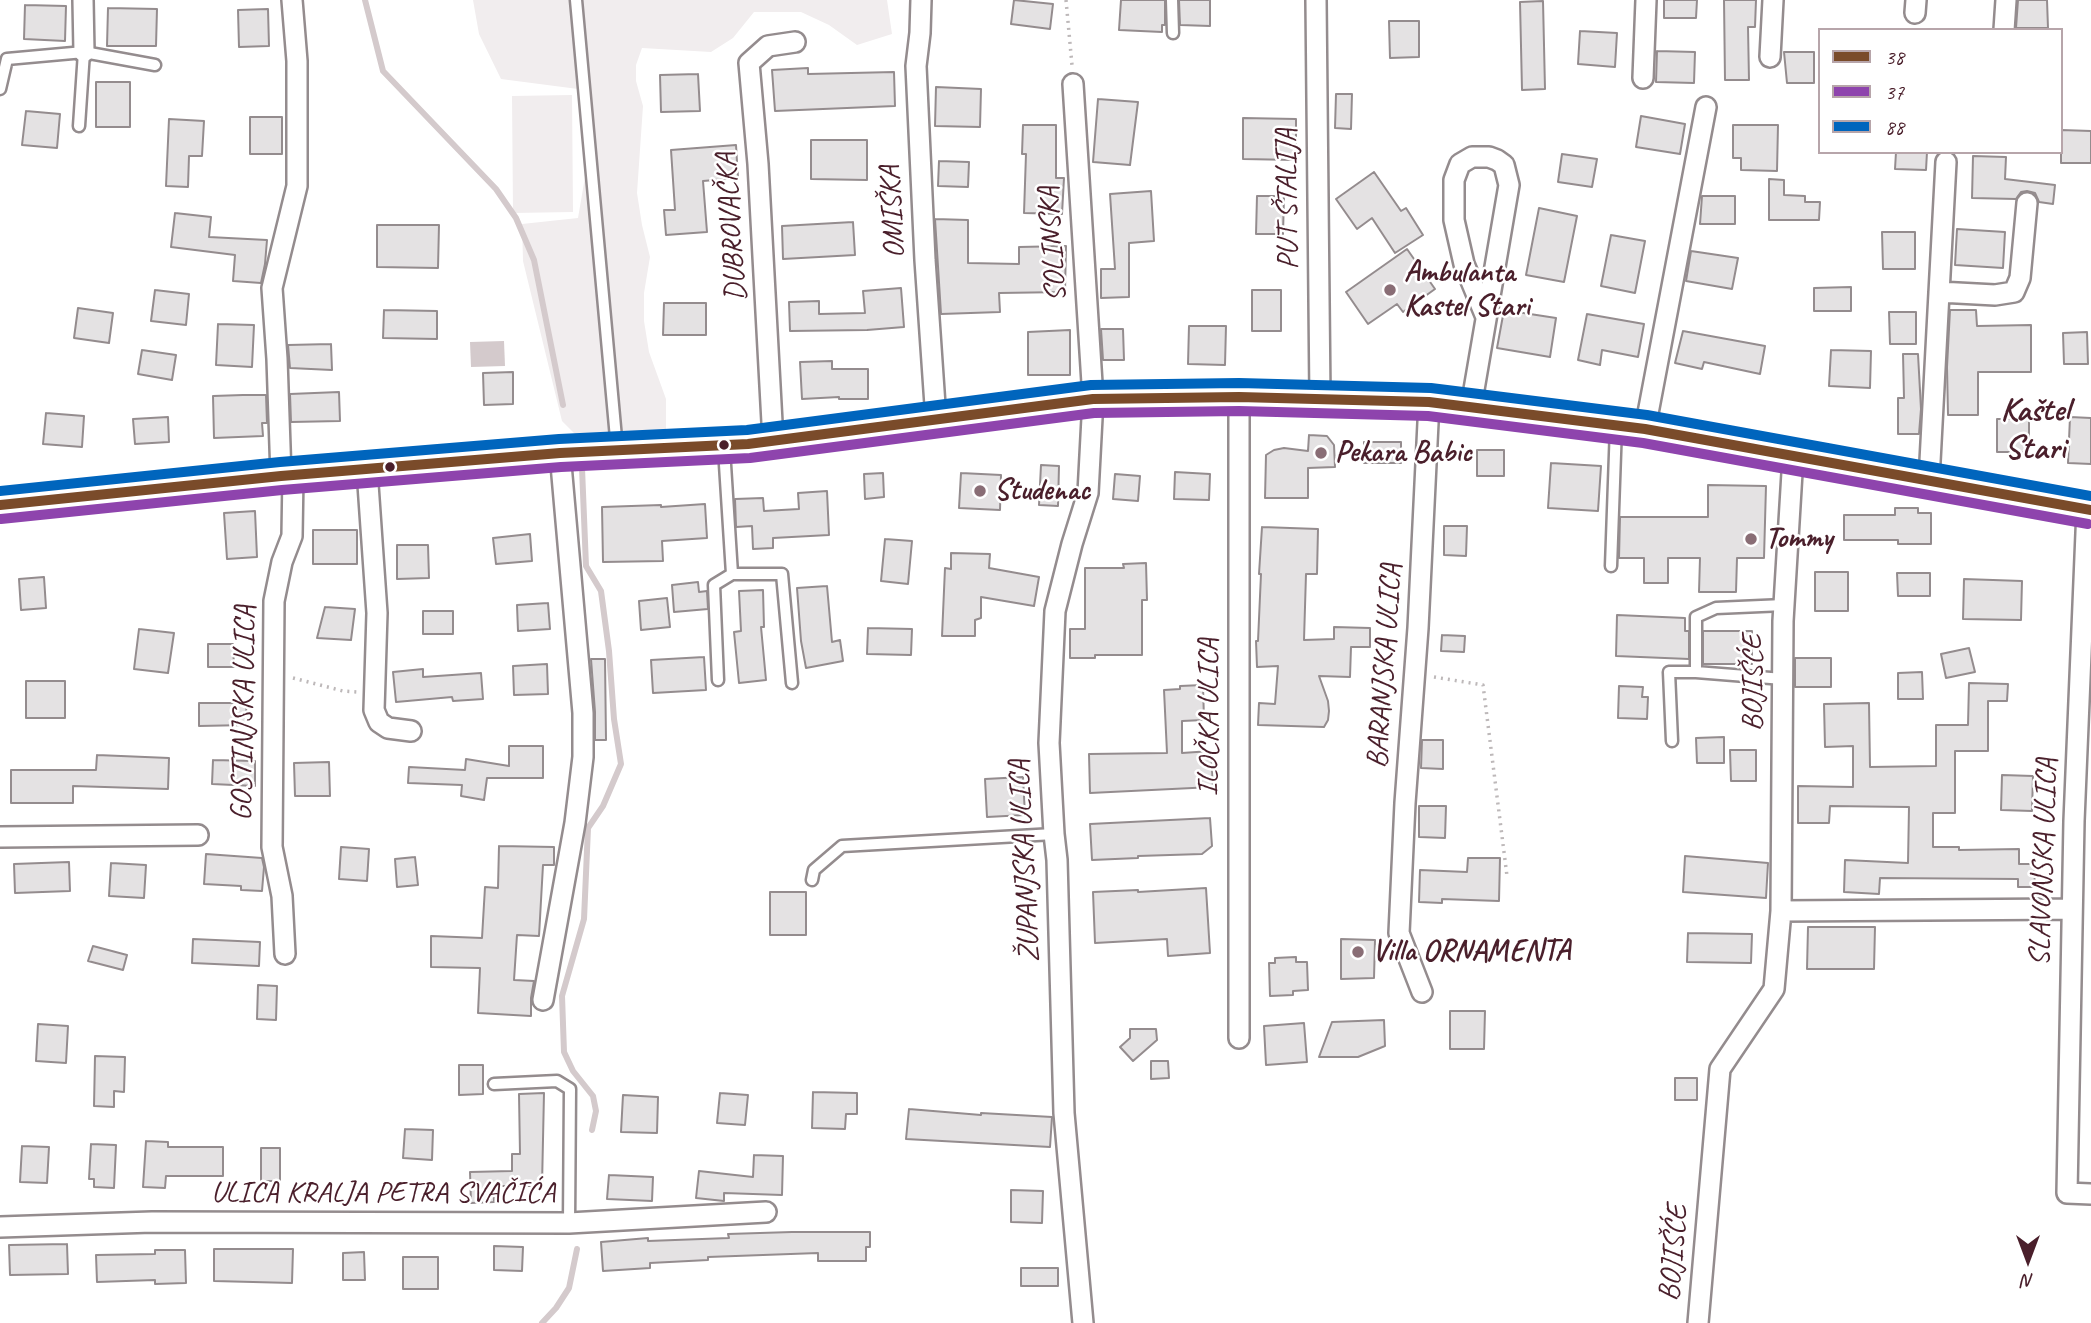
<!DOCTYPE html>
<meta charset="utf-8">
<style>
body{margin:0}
#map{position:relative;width:2091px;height:1323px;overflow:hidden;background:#fff;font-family:Caveat,sans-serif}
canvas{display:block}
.legend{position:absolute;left:1818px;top:28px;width:245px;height:126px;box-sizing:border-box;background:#fff;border:2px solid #b7a5aa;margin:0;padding:9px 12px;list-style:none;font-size:21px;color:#4a1f2b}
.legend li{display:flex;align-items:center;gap:14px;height:35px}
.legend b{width:35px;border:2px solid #b7a5aa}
.north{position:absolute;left:1993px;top:1225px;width:70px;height:70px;-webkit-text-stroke:5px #fff;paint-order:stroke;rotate:180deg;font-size:19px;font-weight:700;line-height:28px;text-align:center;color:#4a1f2b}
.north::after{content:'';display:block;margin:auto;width:24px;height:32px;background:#4a1f2b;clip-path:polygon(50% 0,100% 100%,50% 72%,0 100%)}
</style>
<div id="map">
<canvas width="2091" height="1323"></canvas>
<ul class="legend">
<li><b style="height:9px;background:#7a4b2a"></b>38</li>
<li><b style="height:9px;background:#8e44ad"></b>37</li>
<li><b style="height:9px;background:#0065bd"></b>88</li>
</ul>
<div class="north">N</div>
</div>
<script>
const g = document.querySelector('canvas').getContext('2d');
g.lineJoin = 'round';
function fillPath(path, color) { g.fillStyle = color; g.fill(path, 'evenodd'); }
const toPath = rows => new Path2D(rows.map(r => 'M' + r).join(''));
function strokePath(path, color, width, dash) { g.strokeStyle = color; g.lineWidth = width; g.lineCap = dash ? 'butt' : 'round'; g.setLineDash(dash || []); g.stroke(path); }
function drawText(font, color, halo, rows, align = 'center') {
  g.font = font + ' Caveat,sans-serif'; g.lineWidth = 5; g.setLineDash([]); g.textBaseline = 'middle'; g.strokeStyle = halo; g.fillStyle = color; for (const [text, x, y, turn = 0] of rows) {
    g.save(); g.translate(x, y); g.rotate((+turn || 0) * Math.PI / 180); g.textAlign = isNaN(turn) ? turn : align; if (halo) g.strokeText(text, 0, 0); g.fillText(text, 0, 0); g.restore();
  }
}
const built = toPath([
 [473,0,887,0,892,34,857,45,829,25,801,12,754,12,733,38,711,52,642,48,636,65,636,81,643,106,637,193,642,225,650,257,644,293,644,321,649,352,666,399,666,431,575,434,562,421,523,261,522,224,578,218,585,177,578,89,501,79,479,34],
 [572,95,573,212,513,213,512,96]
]);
const water = toPath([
 [504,341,505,366,471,367,470,342]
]);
const stream = toPath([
 [365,0,383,71,496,189,516,218,534,260,563,405],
 [582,468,586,566,601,591,609,651,614,719,621,764,603,806,588,828,584,919,562,996,564,1052,573,1071,593,1096,596,1111,592,1130],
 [542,1323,556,1308,569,1288,577,1249]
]);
const building = toPath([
 [1014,0,1053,4,1050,29,1011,24,1014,0],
 [1121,0,1165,0,1165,25,1162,25,1162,32,1119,30,1121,0],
 [1179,0,1210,0,1210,26,1180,25,1179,0],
 [1664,0,1697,0,1696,18,1664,18,1664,0],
 [1724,0,1756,0,1755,27,1748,27,1749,80,1725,80,1724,0],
 [2018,0,2047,0,2048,28,2016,28,2018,0],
 [1543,1,1545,89,1522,90,1520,2,1543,1],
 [25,5,66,6,65,41,24,39,25,5],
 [108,8,157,9,156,46,107,46,108,8],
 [268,9,269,46,239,47,238,10,268,9],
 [1389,21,1419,21,1419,57,1390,58,1389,21],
 [1580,31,1617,33,1615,67,1578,64,1580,31],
 [1657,51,1695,52,1694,83,1656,82,1657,51],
 [1784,52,1814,52,1814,83,1787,83,1784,52],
 [808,68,808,74,894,72,895,106,775,111,772,70,808,68],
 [698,74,700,111,661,112,660,75,698,74],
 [96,82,130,82,130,127,96,127,96,82],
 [936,87,981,89,980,127,935,126,936,87],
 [1336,94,1352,94,1351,129,1335,128,1336,94],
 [1098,99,1138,102,1130,165,1093,162,1098,99],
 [26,111,60,114,57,148,22,145,26,111],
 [1641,116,1685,124,1680,154,1636,147,1641,116],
 [250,117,282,117,282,154,250,154,250,117],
 [1243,118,1296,119,1296,160,1243,159,1243,118],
 [169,119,204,121,202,156,189,156,188,187,166,186,169,119],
 [1023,125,1056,125,1056,178,1064,178,1062,214,1024,213,1026,154,1022,154,1023,125],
 [1733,125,1778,125,1777,171,1741,170,1741,158,1733,158,1733,125],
 [2061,130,2091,131,2091,163,2061,163,2061,130],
 [811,140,867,140,867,180,811,179,811,140],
 [736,145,738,178,703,181,707,232,666,235,664,210,675,210,671,150,736,145],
 [1896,152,1927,152,1926,170,1895,169,1896,152],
 [1562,154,1597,159,1592,187,1558,182,1562,154],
 [1973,156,2006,157,2005,179,2055,185,2053,204,2039,202,2035,193,2027,191,2021,192,2016,199,1972,198,1973,156],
 [939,161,969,162,968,187,938,186,939,161],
 [1374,172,1401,211,1406,208,1423,235,1395,253,1372,218,1357,229,1336,199,1374,172],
 [1769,179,1784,180,1784,195,1805,196,1805,202,1820,202,1819,220,1769,220,1769,179],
 [1151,191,1154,241,1129,243,1129,297,1101,298,1101,269,1115,269,1110,194,1151,191],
 [1257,196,1284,196,1283,234,1256,234,1257,196],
 [1702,196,1735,196,1735,224,1700,224,1702,196],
 [1539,208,1577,216,1564,282,1526,275,1539,208],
 [175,213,211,217,209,237,267,240,265,264,261,283,233,281,235,255,171,247,175,213],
 [935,219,968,220,968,263,1019,264,1019,247,1066,246,1065,292,999,293,1000,312,941,314,935,219],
 [853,222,855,255,783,259,782,226,853,222],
 [377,225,439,225,438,268,377,267,377,225],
 [1957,229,2005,232,2003,268,1955,265,1957,229],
 [1882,232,1915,232,1915,269,1883,269,1882,232],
 [1611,235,1645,241,1635,293,1601,286,1611,235],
 [1407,249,1435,289,1403,312,1397,304,1368,324,1346,292,1407,249],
 [1691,251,1738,258,1732,289,1686,281,1691,251],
 [1851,287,1851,311,1814,311,1814,288,1851,287],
 [901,288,904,327,867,330,790,331,789,302,819,301,819,314,865,313,863,291,901,288],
 [155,290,189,294,186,325,151,321,155,290],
 [1252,290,1281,290,1281,331,1252,331,1252,290],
 [664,303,706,303,706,335,663,335,664,303],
 [78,308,113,313,109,343,74,338,78,308],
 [384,310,437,311,437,339,383,338,384,310],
 [1504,310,1556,318,1550,357,1497,348,1504,310],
 [1950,310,1976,310,1977,326,2031,325,2031,372,1978,372,1978,415,1948,415,1947,367,1950,310],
 [1889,312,1916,312,1916,344,1890,344,1889,312],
 [1587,314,1644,324,1638,357,1602,350,1600,365,1578,360,1587,314],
 [218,324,254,325,252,367,216,365,218,324],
 [1189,326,1226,326,1225,365,1188,364,1189,326],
 [1101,329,1123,329,1124,360,1103,360,1101,329],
 [1070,330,1070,375,1028,375,1028,332,1070,330],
 [1683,331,1765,346,1760,374,1704,362,1702,369,1675,363,1683,331],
 [2087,332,2088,364,2064,364,2063,333,2087,332],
 [331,344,332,370,290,368,288,345,331,344],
 [142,350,176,355,172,380,138,374,142,350],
 [1831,350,1871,351,1870,388,1829,386,1831,350],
 [1903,354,1918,354,1921,409,1919,434,1898,434,1898,398,1904,398,1903,354],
 [832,361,832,369,868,369,868,399,839,399,839,397,802,399,800,362,832,361],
 [513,372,513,404,484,405,483,373,513,372],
 [339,392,340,421,291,422,290,394,339,392],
 [243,395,266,395,267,423,262,423,263,436,214,438,213,396,243,395],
 [46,413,84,416,82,447,43,444,46,413],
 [168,417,169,442,135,444,133,419,168,417],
 [2070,417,2091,418,2091,464,2068,463,2070,417],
 [1997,419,2029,419,2029,452,1997,452,1997,419],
 [1309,435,1327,436,1334,445,1335,467,1308,468,1308,498,1265,498,1266,455,1274,450,1284,448,1308,451,1309,435],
 [1364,442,1401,442,1401,463,1364,463,1364,442],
 [1477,450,1504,450,1504,476,1477,476,1477,450],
 [1551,463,1601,466,1598,511,1548,508,1551,463],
 [1041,465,1059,466,1058,506,1039,505,1041,465],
 [1175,472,1210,474,1209,500,1174,499,1175,472],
 [883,473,884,497,865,499,864,474,883,473],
 [961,473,1001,475,1000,510,959,508,961,473],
 [1115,474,1140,476,1138,501,1113,499,1115,474],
 [1708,485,1766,486,1764,558,1737,558,1736,592,1699,592,1700,558,1668,558,1668,583,1644,583,1644,558,1619,558,1620,517,1708,517,1708,485],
 [827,491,829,535,773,538,773,548,753,549,752,526,736,527,735,499,763,498,764,511,799,509,798,493,827,491],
 [705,504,707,538,662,541,663,561,603,562,602,507,661,505,661,507,705,504],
 [1895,508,1918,508,1918,513,1931,513,1931,544,1898,544,1898,540,1844,540,1844,515,1895,515,1895,508],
 [255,511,257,557,227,559,224,513,255,511],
 [1444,526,1467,526,1466,556,1444,555,1444,526],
 [1262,527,1318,529,1317,574,1306,574,1304,640,1334,639,1334,627,1370,628,1370,647,1351,647,1350,677,1319,676,1328,701,1329,711,1328,720,1324,727,1258,725,1259,703,1275,704,1278,666,1257,667,1256,641,1258,641,1261,574,1259,574,1262,527],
 [313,530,357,530,357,564,313,564,313,530],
 [530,534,532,561,496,564,493,538,530,534],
 [885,539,912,541,908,584,881,581,885,539],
 [397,545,428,545,429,578,397,579,397,545],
 [951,553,990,554,989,568,1039,577,1034,606,981,597,981,618,975,620,975,636,942,636,945,568,951,569,951,553],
 [1146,563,1147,600,1142,600,1142,655,1095,655,1095,658,1070,658,1070,629,1085,629,1085,568,1124,568,1123,564,1146,563],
 [1815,572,1848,572,1848,611,1815,611,1815,572],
 [1897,573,1930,573,1930,596,1898,596,1897,573],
 [44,577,46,608,21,610,19,579,44,577],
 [1964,579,2022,581,2021,620,1963,619,1964,579],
 [698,582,699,592,707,591,708,609,674,612,672,585,698,582],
 [827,586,832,642,840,640,843,661,806,668,801,641,797,588,827,586],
 [763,590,764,627,761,627,766,680,739,683,734,632,741,631,739,591,763,590],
 [667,598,670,627,641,630,639,601,667,598],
 [548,603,550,629,518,631,517,605,548,603],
 [325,607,355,609,351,640,317,638,325,607],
 [423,611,453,611,453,634,423,634,423,611],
 [1617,615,1685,618,1685,631,1689,631,1689,659,1616,656,1617,615],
 [868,628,912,629,911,655,867,654,868,628],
 [139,629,174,633,168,673,134,669,139,629],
 [1703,631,1752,631,1752,664,1703,664,1703,631],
 [1442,635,1465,636,1464,652,1441,651,1442,635],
 [208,644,233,644,234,667,208,667,208,644],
 [1969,648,1975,672,1946,678,1941,654,1969,648],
 [704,657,706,690,653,693,651,660,704,657],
 [1795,658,1831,658,1831,687,1795,687,1795,658],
 [591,659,605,659,606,740,595,740,595,712,591,659],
 [547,664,548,694,514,695,513,666,547,664],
 [423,669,423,677,481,673,483,699,453,701,452,697,396,702,393,672,423,669],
 [1922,672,1923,699,1898,699,1898,673,1922,672],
 [26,681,65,681,65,718,26,718,26,681],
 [1969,683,2008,684,2007,701,1988,701,1988,751,1955,751,1955,813,1933,813,1933,847,1959,847,1959,850,2019,849,2019,864,2034,864,2035,887,2018,887,2018,879,1880,878,1879,894,1844,892,1845,860,1908,863,1909,807,1830,806,1829,823,1798,823,1798,786,1853,787,1853,746,1825,747,1824,704,1869,703,1870,767,1936,766,1936,725,1968,725,1969,683],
 [1203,685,1204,720,1182,721,1182,753,1211,751,1213,787,1090,793,1089,754,1167,753,1164,690,1180,689,1180,686,1203,685],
 [1619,686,1643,687,1642,697,1648,697,1647,719,1618,718,1619,686],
 [199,703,246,703,247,725,199,726,199,703],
 [1724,737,1724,763,1697,763,1696,738,1724,737],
 [1422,740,1443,740,1443,769,1421,768,1422,740],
 [509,746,543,746,543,778,487,778,484,800,461,796,462,785,408,783,409,767,465,770,466,759,509,766,509,746],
 [1730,750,1756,750,1756,781,1731,781,1730,750],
 [97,755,169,758,168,789,73,786,73,803,11,803,11,770,96,770,97,755],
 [213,760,255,761,255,786,212,784,213,760],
 [329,762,330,796,295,796,294,763,329,762],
 [2002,775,2033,776,2032,811,2001,810,2002,775],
 [1023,777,1025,815,987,817,985,779,1023,777],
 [1419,806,1446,806,1445,838,1419,837,1419,806],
 [1210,818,1212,846,1202,854,1138,856,1138,858,1092,860,1090,824,1210,818],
 [499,846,554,847,554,865,543,865,539,936,517,935,514,980,534,981,531,998,531,1016,478,1013,480,968,431,967,431,936,482,938,485,887,498,888,499,846],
 [341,847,369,849,367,881,339,879,341,847],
 [206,854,262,858,264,867,262,891,241,890,241,886,204,884,206,854],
 [1685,856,1768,863,1766,898,1683,892,1685,856],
 [415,857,418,885,397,887,395,859,415,857],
 [1468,858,1500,858,1499,901,1442,899,1442,903,1419,902,1420,870,1467,872,1468,858],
 [69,862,70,891,15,893,14,864,69,862],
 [111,863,146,865,144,898,109,896,111,863],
 [1206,888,1210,953,1168,956,1167,939,1095,943,1093,892,1138,890,1138,892,1206,888],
 [770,892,806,892,806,935,770,935,770,892],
 [1808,927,1875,927,1874,969,1807,969,1808,927],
 [1688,933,1752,934,1751,963,1687,962,1688,933],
 [193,939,260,942,259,966,192,963,193,939],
 [1341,939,1375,940,1374,978,1341,979,1341,939],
 [93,946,127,955,123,970,88,961,93,946],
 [1296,957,1296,962,1307,962,1308,990,1293,991,1293,995,1270,996,1269,963,1275,963,1275,958,1296,957],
 [258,985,277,986,276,1020,257,1019,258,985],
 [1450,1011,1485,1011,1484,1049,1450,1049,1450,1011],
 [1384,1020,1385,1046,1358,1057,1319,1057,1332,1022,1384,1020],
 [1304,1023,1307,1062,1266,1065,1264,1026,1304,1023],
 [38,1024,68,1026,66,1063,36,1061,38,1024],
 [1130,1029,1156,1029,1157,1040,1133,1061,1120,1047,1130,1038,1130,1029],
 [95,1056,125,1057,124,1092,114,1091,114,1107,94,1106,95,1056],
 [1151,1061,1168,1061,1169,1078,1151,1079,1151,1061],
 [459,1065,483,1065,483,1094,459,1095,459,1065],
 [1675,1078,1697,1078,1697,1100,1675,1100,1675,1078],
 [813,1092,857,1093,857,1114,846,1114,845,1129,812,1128,813,1092],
 [544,1093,542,1186,494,1186,494,1202,471,1203,470,1172,512,1171,512,1154,520,1154,519,1094,544,1093],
 [720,1093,748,1095,745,1125,717,1123,720,1093],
 [623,1095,658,1097,657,1133,621,1132,623,1095],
 [909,1109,981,1115,981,1113,1052,1117,1050,1147,906,1139,909,1109],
 [405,1129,433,1130,432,1160,403,1158,405,1129],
 [146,1141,168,1142,168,1147,223,1147,223,1176,166,1176,165,1188,143,1187,146,1141],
 [91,1144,116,1145,114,1188,94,1187,94,1179,89,1179,91,1144],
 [22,1146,49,1147,47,1183,20,1182,22,1146],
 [261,1148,280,1148,280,1181,261,1181,261,1148],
 [754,1155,783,1156,782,1195,724,1193,724,1201,696,1198,699,1171,753,1177,754,1155],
 [609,1175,653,1177,652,1201,607,1199,609,1175],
 [1011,1190,1043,1191,1042,1223,1011,1222,1011,1190],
 [792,1232,870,1232,870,1247,866,1247,866,1261,818,1261,818,1253,708,1257,708,1260,650,1263,650,1268,603,1271,601,1242,648,1238,648,1241,729,1238,728,1234,792,1232],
 [67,1244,68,1274,10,1275,9,1245,67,1244],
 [494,1246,523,1247,522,1271,494,1270,494,1246],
 [214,1249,293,1249,292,1283,214,1281,214,1249],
 [155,1250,185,1250,186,1283,155,1284,155,1280,97,1282,96,1255,155,1254,155,1250],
 [364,1252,365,1280,343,1280,343,1253,364,1252],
 [403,1257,438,1257,438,1289,403,1289,403,1257],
 [1021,1268,1058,1268,1058,1286,1021,1286,1021,1268]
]);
const path = toPath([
 [1066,0,1072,65],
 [1434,677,1483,685,1507,876],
 [293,678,343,691,357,692]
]);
const lane = toPath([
 [576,0,617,449],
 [1172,0,1173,33],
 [0,89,7,59,84,52,155,65],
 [79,126,84,52],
 [724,449,732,574],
 [1611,566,1616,426],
 [1696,672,1783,679],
 [718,680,714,585,732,574,782,574,792,683],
 [1672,741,1669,672,1696,672,1696,617,1716,608,1784,605],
 [812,880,814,870,842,846,1054,834],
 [494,1084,557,1081,570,1089,569,1223]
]);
const street = toPath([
 [83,0,84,52],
 [921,0,920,33,916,66,925,260,936,420],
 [1316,0,1320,398],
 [1915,13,1916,0],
 [2004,30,2006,0],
 [1770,57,1773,0],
 [1643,78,1646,0],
 [1073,84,1093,399,1088,493,1072,544,1055,611,1049,743,1054,834,1057,860,1064,1113,1083,1323],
 [1939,292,1995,295,2014,292,2020,278,2027,203],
 [1471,407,1509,185,1504,165,1497,160,1489,157,1472,157,1460,164,1454,180,1454,220,1464,264,1486,317],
 [1645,429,1706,107],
 [773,441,758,164,749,63,768,46,795,42],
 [367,470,377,613,374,710,379,722,388,728,411,731],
 [281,476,277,359,272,288,297,186,297,61,292,0],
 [1929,480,1946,162],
 [2087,509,2074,821,2067,1193,2091,1194],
 [0,837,198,835],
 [1781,911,2072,909],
 [285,954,282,896,272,847,274,601,282,562,292,536,293,475],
 [1422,992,1399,933,1405,803,1418,628,1429,402],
 [543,1000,575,823,583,757,583,713,560,453],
 [1239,1038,1239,397],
 [0,1227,152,1222,569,1223,766,1212],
 [1698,1323,1720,1069,1774,989,1781,911,1783,621,1793,456]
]);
const secondary = toPath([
 [0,505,281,476,560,453,748,444,1093,399,1239,397,1429,402,1645,429,2091,510]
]);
const bus1 = toPath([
 [0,505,281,476,560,453,748,444,1093,399,1239,397,1429,402,1645,429,2091,510]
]);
const bus2 = toPath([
 [1,519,282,490,561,467,750,458,1094,413,1239,411,1428,416,1643,443,2088,524]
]);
const bus3 = toPath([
 [0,491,280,462,559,439,747,430,1091,385,1239,383,1431,388,1647,415,2091,496]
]);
const markers = [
 [1390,290,7,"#896d75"],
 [724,445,6,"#4a1f2b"],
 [1321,453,7,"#896d75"],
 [390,467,6,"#4a1f2b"],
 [980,491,7,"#896d75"],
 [1751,539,7,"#896d75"],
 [1358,952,7,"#896d75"]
];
const streetNames = [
 ["PUT ŠTALIJA",1288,199,-91],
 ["OMIŠKA",893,212,-93],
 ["DUBROVAČKA",732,227,-94],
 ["SOLINSKA",1053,244,-94],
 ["BARANJSKA ULICA",1385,666,-86],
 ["BOJIŠĆE",1753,683,-90],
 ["GOSTINJSKA ULICA",244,713,-89],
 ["ILOČKA ULICA",1209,717,-90],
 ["ŽUPANJSKA ULICA",1025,861,-93],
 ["SLAVONSKA ULICA",2044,862,-88],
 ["ULICA KRALJA PETRA SVAČIĆA",383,1193],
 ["BOJIŠĆE",1674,1253,-85]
];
const poiNames = [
 ["Ambulanta",1404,273],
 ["Kastel Stari",1404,307],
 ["Pekara Babic",1335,453],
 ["Studenac",994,491],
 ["Tommy",1765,539],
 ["Villa ORNAMENTA",1372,952]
];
const quarterNames = [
 ["Kaštel",2035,411],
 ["Stari",2035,449]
];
fillPath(built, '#f1edee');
fillPath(water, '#d4cacc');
strokePath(stream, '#d4cacc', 6);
fillPath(building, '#e4e2e3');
strokePath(building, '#948c8e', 2);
strokePath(lane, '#948c8e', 15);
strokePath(street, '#948c8e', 24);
strokePath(secondary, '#948c8e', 33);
strokePath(path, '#bdb8b9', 3.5, [2, 5]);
strokePath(lane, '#fff', 10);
strokePath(street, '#fff', 19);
strokePath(secondary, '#fff', 28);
strokePath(bus1, '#7a4b2a', 10);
strokePath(bus2, '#8e44ad', 10);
strokePath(bus3, '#0065bd', 10);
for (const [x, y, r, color] of markers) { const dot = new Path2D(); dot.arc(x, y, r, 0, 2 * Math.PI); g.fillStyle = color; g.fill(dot); strokePath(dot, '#fff', 2.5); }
drawText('30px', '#4a1f2b', '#fff', streetNames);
drawText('bold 30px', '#4a1f2b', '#fff', poiNames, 'left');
drawText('bold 33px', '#4a1f2b', '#fff', quarterNames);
</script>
